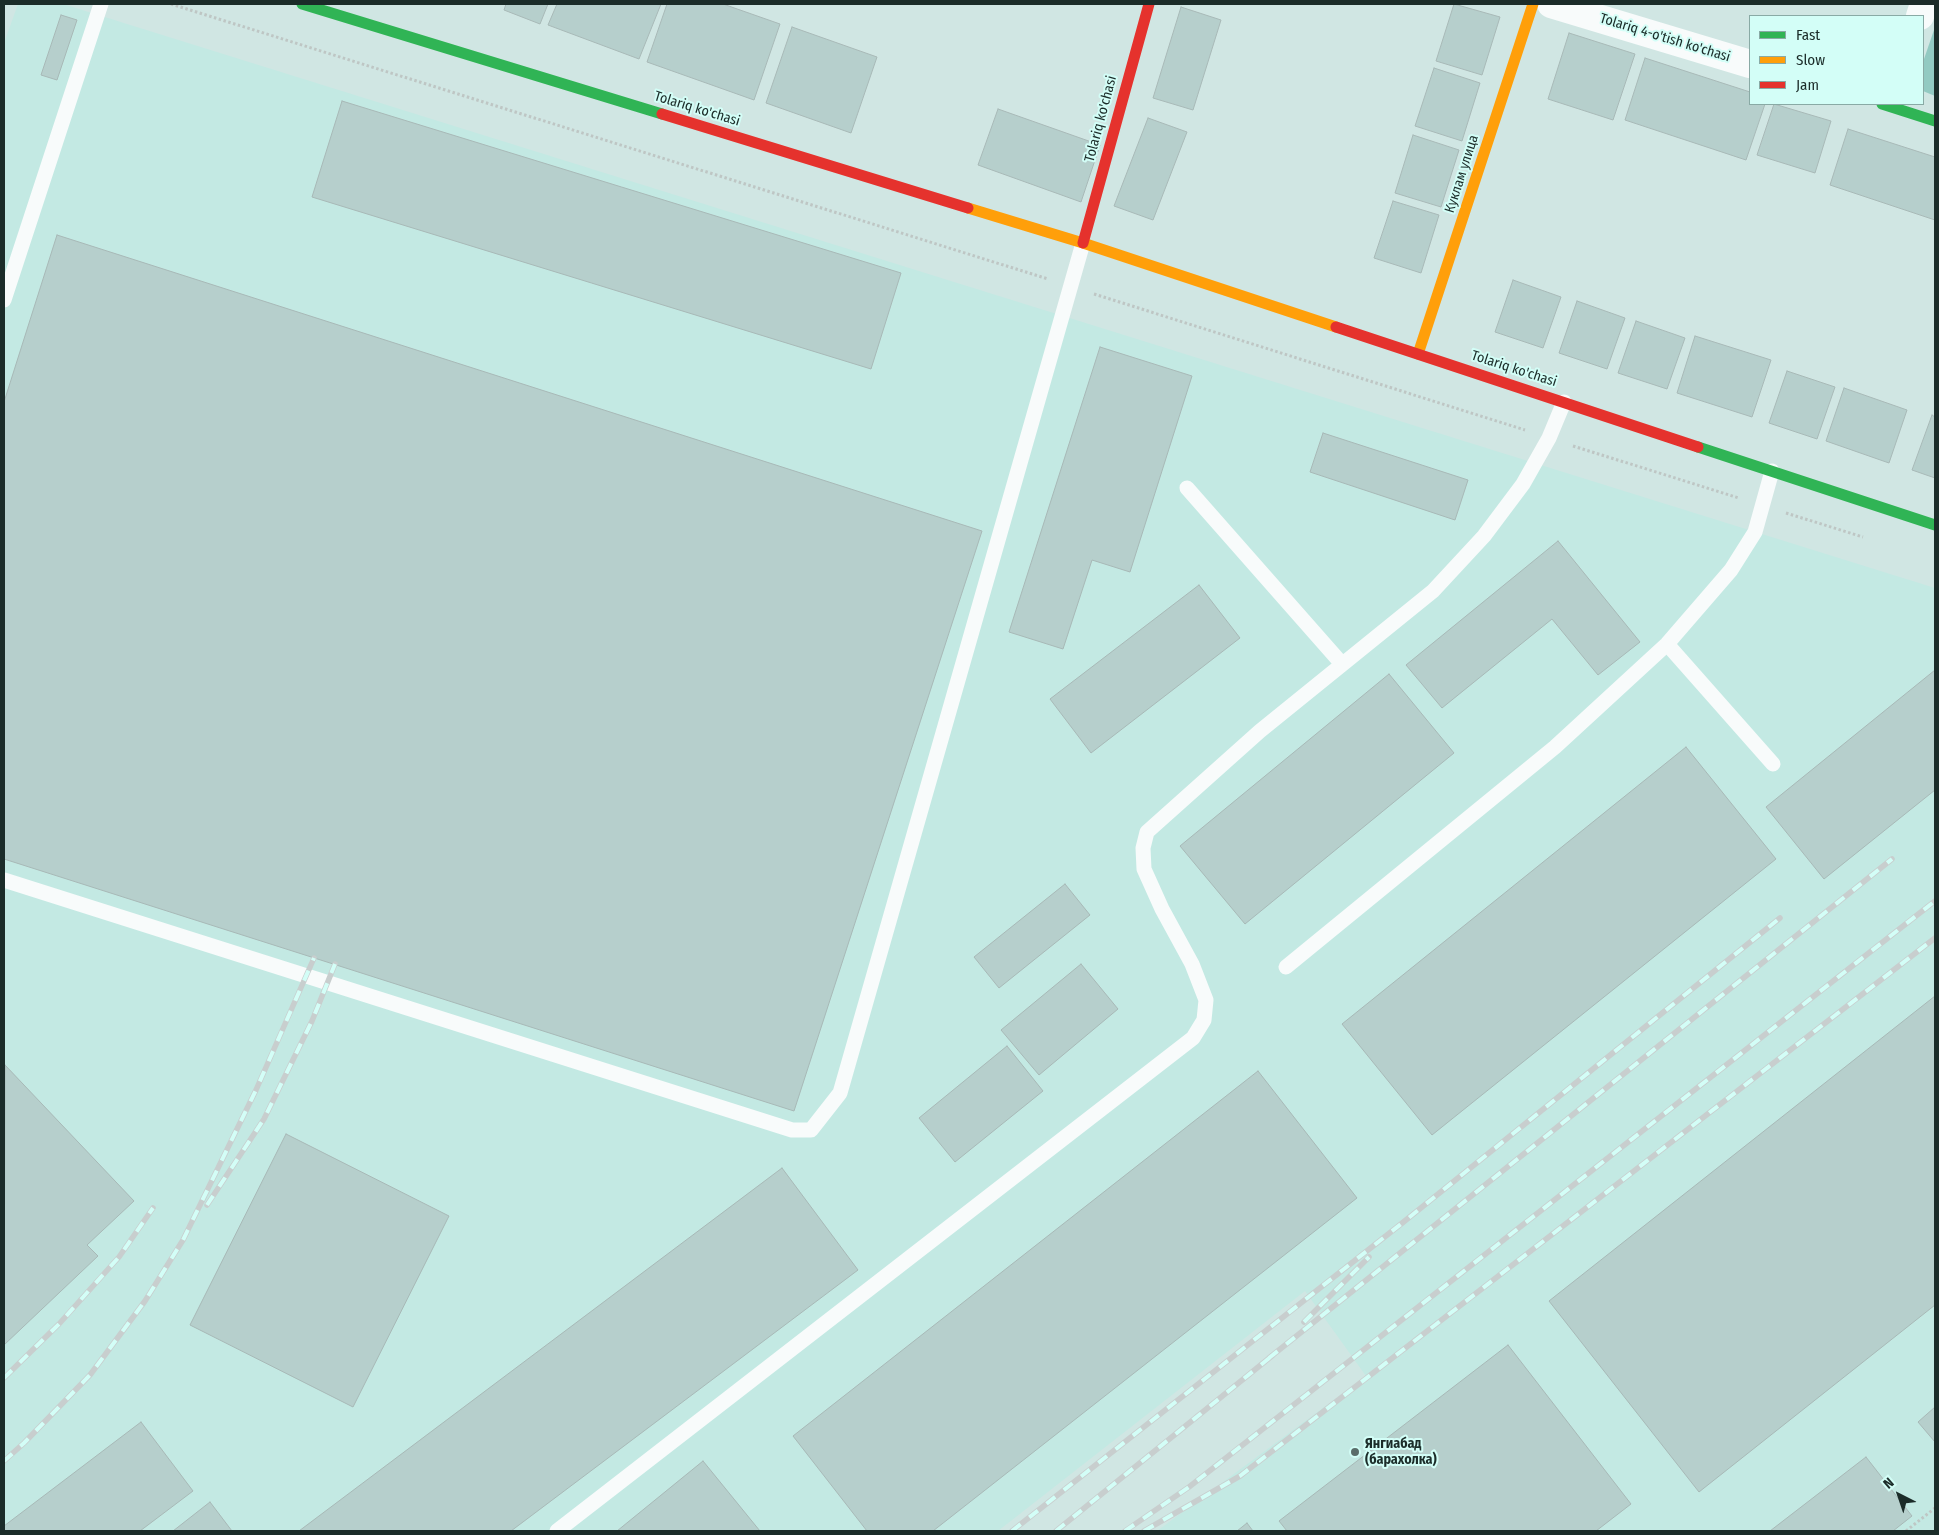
<!DOCTYPE html>
<meta charset="utf-8">
<style>
body{margin:0}
#map{position:relative;width:1939px;height:1535px;overflow:hidden;background:#d0e6e3;font-family:"Fira Sans Condensed",sans-serif}
canvas{display:block}
.frame{position:absolute;inset:0;border:5px solid #1b2c29;pointer-events:none}
.legend{position:absolute;left:1749px;top:15px;width:175px;height:90px;box-sizing:border-box;background:#d3fef7;border:1px solid #89aaa5;margin:0;padding:6px 9px;list-style:none;font-size:15px;color:#1b2c29}
.legend li{display:flex;align-items:center;gap:10px;height:25px}
.legend b{width:25px;border:1px solid #89aaa5}
.north{position:absolute;left:1874px;top:1470px;width:50px;height:50px;-webkit-text-stroke:4px #d3fef7;paint-order:stroke;rotate:319deg;font-size:14px;font-weight:700;line-height:20px;text-align:center;color:#1b2c29}
.north::after{content:'';display:block;margin:auto;width:18px;height:22px;background:#1b2c29;clip-path:polygon(50% 0,100% 100%,50% 72%,0 100%)}
</style>
<div id="map">
<canvas width="1939" height="1535"></canvas>
<div class="frame"></div>
<ul class="legend">
<li><b style="height:6px;background:#30b455"></b>Fast</li>
<li><b style="height:6px;background:#ff9f0a"></b>Slow</li>
<li><b style="height:6px;background:#e5322d"></b>Jam</li>
</ul>
<div class="north">N</div>
</div>
<script>
const g = document.querySelector('canvas').getContext('2d');
g.lineJoin = 'round';
function fillPath(path, color) { g.fillStyle = color; g.fill(path, 'evenodd'); }
const toPath = rows => new Path2D(rows.map(r => 'M' + r).join(''));
function strokePath(path, color, width, dash) { g.strokeStyle = color; g.lineWidth = width; g.lineCap = dash ? 'butt' : 'round'; g.setLineDash(dash || []); g.stroke(path); }
function drawText(font, color, halo, rows, align = 'center') {
  g.font = font + ' "Fira Sans Condensed",sans-serif'; g.lineWidth = 4; g.setLineDash([]); g.textBaseline = 'middle'; g.strokeStyle = halo; g.fillStyle = color; for (const [text, x, y, turn = 0] of rows) {
    g.save(); g.translate(x, y); g.rotate((+turn || 0) * Math.PI / 180); g.textAlign = isNaN(turn) ? turn : align; if (halo) g.strokeText(text, 0, 0); g.fillText(text, 0, 0); g.restore();
  }
}
const built = toPath([
 [18,4,63,4,1935,588,1935,1531,1157,1531,1366,1376,1305,1291,998,1531,4,1531,4,43]
]);
const forest = toPath([
 [1935,27,1935,96,1923,91,1923,62]
]);
const building = toPath([
 [506,4,548,4,540,24,504,10,506,4],
 [557,4,661,4,639,59,548,25,557,4],
 [667,4,723,4,780,24,754,100,647,62,667,4],
 [1454,4,1500,17,1482,75,1436,61,1454,4],
 [1181,7,1221,20,1193,110,1153,98,1181,7],
 [61,15,77,20,57,80,41,75,61,15],
 [792,27,877,57,851,133,766,103,792,27],
 [1569,33,1635,54,1613,120,1548,99,1569,33],
 [1645,58,1750,92,1750,104,1765,104,1746,160,1625,120,1645,58],
 [1434,68,1480,83,1462,141,1415,126,1434,68],
 [342,101,901,273,871,369,312,197,342,101],
 [1774,104,1831,121,1815,173,1757,155,1774,104],
 [998,109,1100,145,1081,202,978,165,998,109],
 [1148,118,1187,132,1153,220,1114,206,1148,118],
 [1848,129,1935,157,1935,220,1830,185,1848,129],
 [1413,135,1459,150,1441,207,1395,193,1413,135],
 [1393,201,1439,215,1421,273,1374,258,1393,201],
 [57,235,982,531,794,1111,4,859,4,402,57,235],
 [1513,280,1561,297,1543,348,1495,332,1513,280],
 [1577,301,1625,318,1607,369,1559,353,1577,301],
 [1636,321,1685,338,1667,389,1618,373,1636,321],
 [1695,336,1771,360,1752,417,1677,393,1695,336],
 [1100,347,1192,376,1130,572,1092,560,1063,649,1009,632,1100,347],
 [1787,371,1835,387,1817,439,1769,423,1787,371],
 [1844,388,1907,410,1889,463,1826,441,1844,388],
 [1932,415,1935,417,1935,478,1912,470,1932,415],
 [1323,433,1468,480,1455,520,1310,472,1323,433],
 [1558,541,1640,642,1598,675,1552,619,1442,708,1406,665,1558,541],
 [1199,585,1240,638,1091,753,1050,699,1199,585],
 [1935,670,1935,790,1824,879,1766,807,1935,670],
 [1389,674,1454,753,1245,924,1180,846,1389,674],
 [1686,747,1776,859,1432,1135,1342,1024,1686,747],
 [1065,884,1090,915,999,988,974,957,1065,884],
 [1081,964,1118,1009,1039,1075,1001,1030,1081,964],
 [1935,996,1935,1305,1699,1492,1549,1301,1935,996],
 [1007,1046,1043,1091,955,1162,919,1118,1007,1046],
 [5,1065,134,1201,87,1245,98,1256,4,1345,5,1065],
 [1258,1071,1357,1198,933,1531,867,1531,793,1436,1258,1071],
 [286,1134,449,1216,353,1407,190,1325,286,1134],
 [782,1168,858,1270,511,1531,299,1531,782,1168],
 [1508,1345,1631,1504,1596,1531,1287,1531,1279,1521,1508,1345],
 [1935,1407,1935,1442,1918,1422,1935,1407],
 [141,1422,193,1491,140,1531,4,1531,4,1526,141,1422],
 [1866,1457,1912,1516,1893,1531,1770,1531,1866,1457],
 [703,1461,760,1531,617,1531,703,1461],
 [210,1502,232,1531,173,1531,210,1502],
 [1247,1523,1253,1531,1237,1531,1247,1523]
]);
const path = toPath([
 [171,4,1048,279],
 [1094,294,1525,430],
 [1573,446,1739,498],
 [1786,513,1863,537],
 [1906,1531,1935,1508]
]);
const lane = toPath([
 [4,300,101,4],
 [1187,488,1342,664],
 [1667,644,1773,764],
 [4,880,792,1130,811,1130,840,1093,1083,243],
 [1286,967,1555,747,1667,644,1731,570,1755,532,1772,471],
 [557,1531,1193,1038,1204,1020,1206,1000,1192,964,1162,909,1144,869,1143,848,1147,832,1260,731,1433,591,1484,536,1523,484,1549,438,1564,402]
]);
const street = toPath([
 [1551,4,1750,64],
 [1920,16,1924,4]
]);
const fast = toPath([
 [302,4,662,114],
 [1882,104,1935,121],
 [1698,447,1935,525]
]);
const slow = toPath([
 [968,208,1083,243,1336,327],
 [1418,354,1533,4]
]);
const jam = toPath([
 [662,114,968,208],
 [1083,243,1149,4],
 [1336,327,1698,447]
]);
const rail = toPath([
 [207,1205,264,1119,312,1021,335,964],
 [1304,1322,1369,1257],
 [1269,1358,1892,859],
 [4,1378,59,1324,119,1257,153,1208],
 [4,1461,24,1443,90,1375,145,1301,183,1240,256,1090,314,958],
 [1012,1531,1401,1224,1780,918],
 [1056,1531,1273,1355],
 [1125,1531,1189,1487,1935,901],
 [1144,1531,1240,1476,1935,938]
]);
const markers = [
 [1355,1452,5,"#5a6d6a"]
];
const streetNames = [
 ["Tolariq 4-o'tish ko'chasi",1665,38,17],
 ["Tolariq ko'chasi",697,109,17],
 ["Tolariq ko'chasi",1101,119,-75],
 ["Куклам улица",1462,174,-72],
 ["Tolariq ko'chasi",1514,369,18]
];
const poiNames = [
 ["Янгиабад",1365,1444],
 ["(барахолка)",1365,1460]
];
fillPath(built, '#c3e9e3');
fillPath(forest, '#92cac2');
fillPath(building, '#b6cfcc');
strokePath(building, '#a8b9b7', 1);
strokePath(path, '#bec6c4', 3, [2.5, 2.5]);
strokePath(lane, '#f8fbfb', 15);
strokePath(street, '#f8fbfb', 28);
strokePath(fast, '#30b455', 11);
strokePath(slow, '#ff9f0a', 11);
strokePath(jam, '#e5322d', 11);
strokePath(rail, '#c8cece', 5.5);
strokePath(rail, '#d3fef7', 4, [11]);
for (const [x, y, r, color] of markers) { const dot = new Path2D(); dot.arc(x, y, r, 0, 2 * Math.PI); g.fillStyle = color; g.fill(dot); strokePath(dot, '#d3fef7', 2); }
drawText('14px', '#1b2c29', '#d3fef7', streetNames);
drawText('bold 14px', '#1b2c29', '#d3fef7', poiNames, 'left');
</script>
